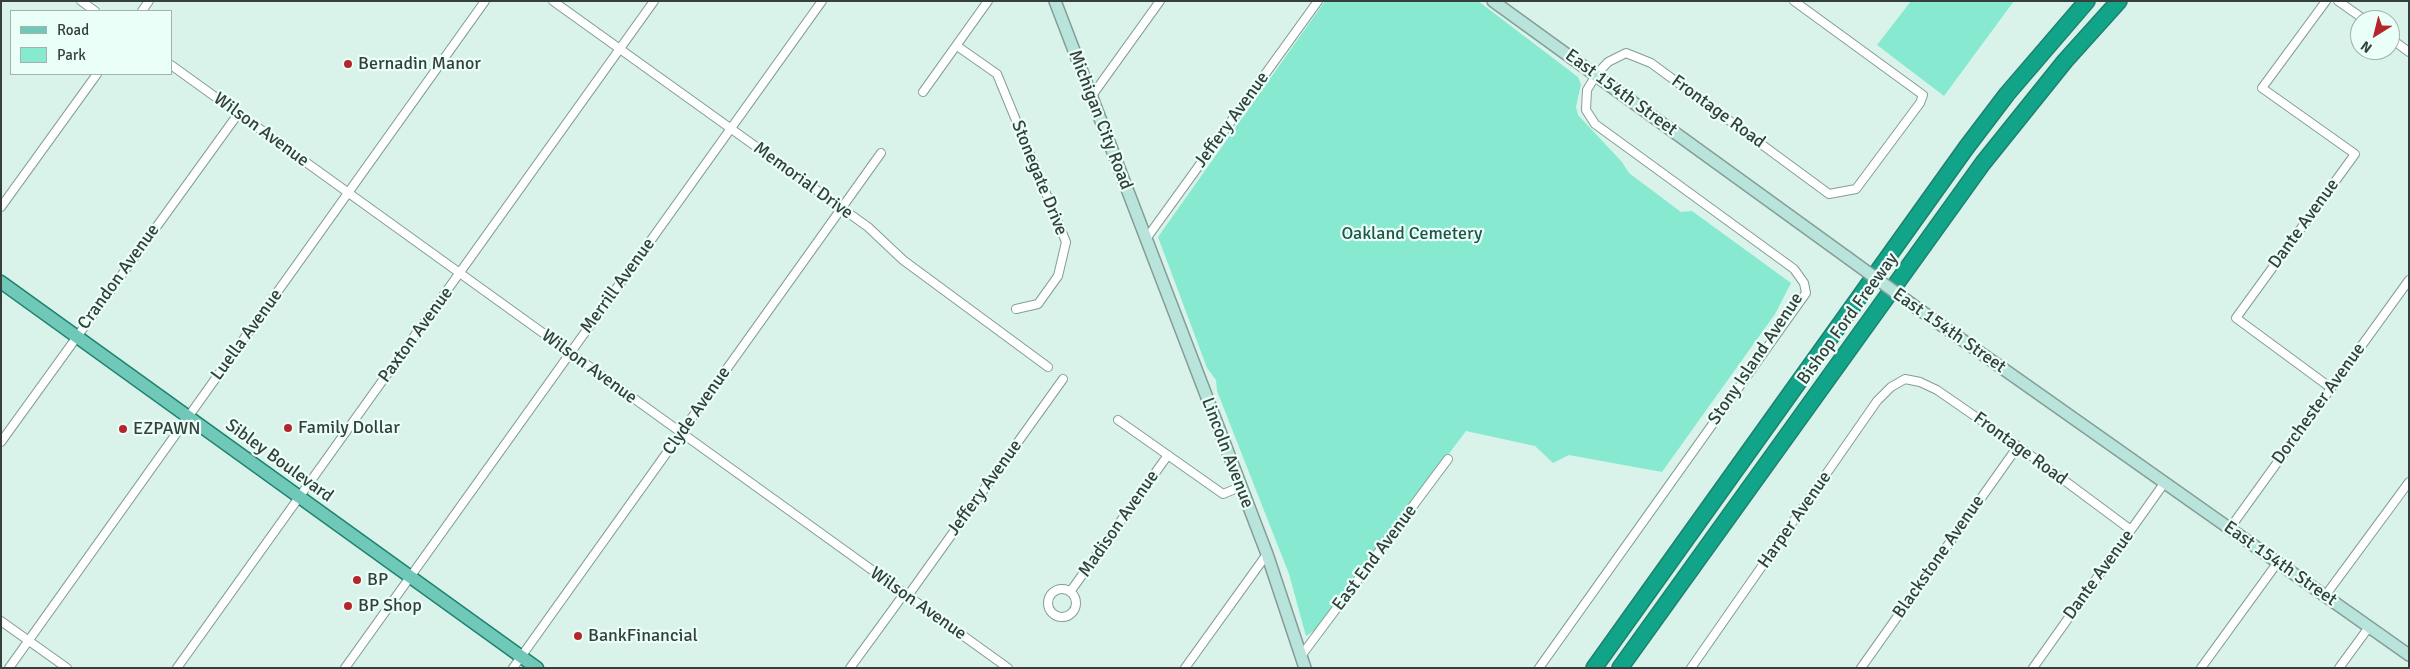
<!DOCTYPE html>
<style>
body{margin:0}
#map{position:relative;width:2410px;height:669px;overflow:hidden;background:#d9f3eb;font-family:Signika,sans-serif}
canvas{display:block}
.frame{position:absolute;inset:0;border:2px solid #353f3c;pointer-events:none}
.legend{position:absolute;left:10px;top:10px;width:162px;height:65px;box-sizing:border-box;background:#eafff8;border:1px solid #a2b2ad;margin:0;padding:6px 9px;list-style:none;font-size:15px;color:#353f3c}
.legend li{display:flex;align-items:center;gap:10px;height:25px}
.legend b{width:25px;border:1px solid #a2b2ad}
.north{position:absolute;left:2350px;top:10px;width:50px;height:50px;box-sizing:border-box;background:#eafff8;border:1px solid #a2b2ad;border-radius:50%;rotate:216deg;font-size:14px;font-weight:700;line-height:20px;text-align:center;color:#353f3c}
.north::after{content:'';display:block;margin:auto;width:18px;height:22px;background:#b5252a;clip-path:polygon(50% 0,100% 100%,50% 72%,0 100%)}
</style>
<div id="map">
<canvas width="2410" height="669"></canvas>
<div class="frame"></div>
<ul class="legend">
<li><b style="height:6px;background:#70c8b8"></b>Road</li>
<li><b style="height:14px;background:#87e9cf"></b>Park</li>
</ul>
<div class="north">N</div>
</div>
<script>
const g = document.querySelector('canvas').getContext('2d');
g.lineJoin = 'round';
function fillPath(path, color) { g.fillStyle = color; g.fill(path, 'evenodd'); }
const toPath = rows => new Path2D(rows.map(r => 'M' + r).join(''));
function strokePath(path, color, width, dash) { g.strokeStyle = color; g.lineWidth = width; g.lineCap = dash ? 'butt' : 'round'; g.setLineDash(dash || []); g.stroke(path); }
function drawText(font, color, halo, rows, align = 'center') {
  g.font = font + ' Signika,sans-serif'; g.lineWidth = 4.5; g.setLineDash([]); g.textBaseline = 'middle'; g.strokeStyle = halo; g.fillStyle = color; for (const [text, x, y, turn = 0] of rows) {
    g.save(); g.translate(x, y); g.rotate((+turn || 0) * Math.PI / 180); g.textAlign = isNaN(turn) ? turn : align; if (halo) g.strokeText(text, 0, 0); g.fillText(text, 0, 0); g.restore();
  }
}
const green = toPath([
 [1325,1,1478,1,1578,77,1581,84,1576,107,1578,115,1622,162,1629,173,1681,212,1692,211,1791,283,1775,314,1662,472,1569,455,1553,463,1535,446,1466,431,1317,629,1306,636,1289,574,1217,391,1216,380,1207,368,1158,237],
 [1911,1,2014,1,1944,96,1877,45]
]);
const street = toPath([
 [81,1,95,11],
 [553,1,868,227,903,260,1048,367],
 [2326,1,2262,88,2355,154,2236,318,2331,388],
 [2338,1,2365,20],
 [142,11,149,1],
 [2390,38,2409,52],
 [957,46,997,74,1066,242,1058,276,1038,304,1016,309],
 [171,65,1008,668],
 [923,92,988,1],
 [1091,97,1160,1],
 [1,207,97,74],
 [1146,239,1318,1],
 [1118,420,1223,494,1240,487],
 [1,442,238,114],
 [2230,528,2409,280],
 '1048 603a14 14 0 1 1 28 0a14 14 0 1 1-28 0Z',
 [1070,592,1168,455],
 [2325,596,2409,482],
 [907,597,1063,379],
 [1,621,67,668],
 [1301,656,1448,459],
 [9,668,485,1],
 [177,668,654,1],
 [345,668,822,1],
 [513,668,881,153],
 [850,668,904,594],
 [1185,668,1267,554],
 [1539,668,1806,293,1804,283,1794,269,1595,124,1586,110,1587,90,1596,75,1608,62,1626,53,1651,63,1829,194,1856,189,1920,103,1923,95,1794,1],
 [1691,668,1877,401,1891,387,1905,379,1920,382,1937,390,2018,446,2131,530],
 [1861,668,2018,446],
 [2033,668,2165,482],
 [2201,668,2278,562],
 [2339,668,2369,627]
]);
const secondary = toPath([
 [1055,1,1267,554,1305,668],
 [1493,1,1848,258],
 [1917,308,2409,655]
]);
const primary = toPath([
 [1,282,537,668]
]);
const highway = toPath([
 [1594,668,1966,148,2007,94,2087,1],
 [1620,668,1983,163,2065,61,2119,1]
]);
const secondaryBridge = toPath([
 [1848,258,1917,308]
]);
const markers = [
 [348,64,5,"#b5252a"],
 [288,428,5,"#b5252a"],
 [123,429,5,"#b5252a"],
 [357,580,5,"#b5252a"],
 [348,606,5,"#b5252a"],
 [578,636,5,"#b5252a"]
];
const poiNames = [
 ["Bernadin Manor",358,64],
 ["Family Dollar",298,428],
 ["EZPAWN",133,429],
 ["BP",367,580],
 ["BP Shop",358,606],
 ["BankFinancial",588,636]
];
const streetNames = [
 ["East 154th Street",1621,93,36],
 ["Frontage Road",1718,112,36],
 ["Michigan City Road",1100,120,69],
 ["Jeffery Avenue",1232,120,-54],
 ["Wilson Avenue",261,130,36],
 ["Stonegate Drive",1039,178,68],
 ["Memorial Drive",803,181,36],
 ["Dante Avenue",2304,224,-54],
 ["Crandon Avenue",119,277,-54],
 ["Merrill Avenue",618,286,-54],
 ["Bishop Ford Freeway",1848,319,-54],
 ["East 154th Street",1949,331,35],
 ["Luella Avenue",247,335,-54],
 ["Paxton Avenue",416,335,-54],
 ["Stony Island Avenue",1756,359,-56],
 ["Wilson Avenue",589,367,36],
 ["Dorchester Avenue",2319,404,-54],
 ["Clyde Avenue",697,411,-55],
 ["Frontage Road",2020,449,36],
 ["Lincoln Avenue",1227,453,69],
 ["Sibley Boulevard",279,461,36],
 ["Jeffery Avenue",985,488,-54],
 ["Harper Avenue",1795,520,-55],
 ["Madison Avenue",1119,524,-55],
 ["Blackstone Avenue",1939,557,-55],
 ["East End Avenue",1375,558,-53],
 ["East 154th Street",2280,564,35],
 ["Dante Avenue",2099,575,-54],
 ["Wilson Avenue",918,604,35]
];
const parkNames = [
 ["Oakland Cemetery",1412,234]
];
fillPath(green, '#87e9cf');
strokePath(street, '#849d95', 10);
strokePath(secondary, '#849d95', 14);
strokePath(primary, '#1e816e', 15);
strokePath(highway, '#1e816e', 18);
strokePath(street, '#fff', 8);
strokePath(secondary, '#b8e4dc', 11);
strokePath(primary, '#70c8b8', 12);
strokePath(highway, '#11a489', 15);
strokePath(secondaryBridge, '#849d95', 14, []);
strokePath(secondaryBridge, '#b8e4dc', 11);
for (const [x, y, r, color] of markers) { const dot = new Path2D(); dot.arc(x, y, r, 0, 2 * Math.PI); g.fillStyle = color; g.fill(dot); strokePath(dot, '#eafff8', 2); }
drawText('18px', '#353f3c', '#eafff8', poiNames, 'left');
drawText('18px', '#353f3c', '#eafff8', streetNames);
drawText('18px', '#1f5649', '#eafff8', parkNames);
</script>
